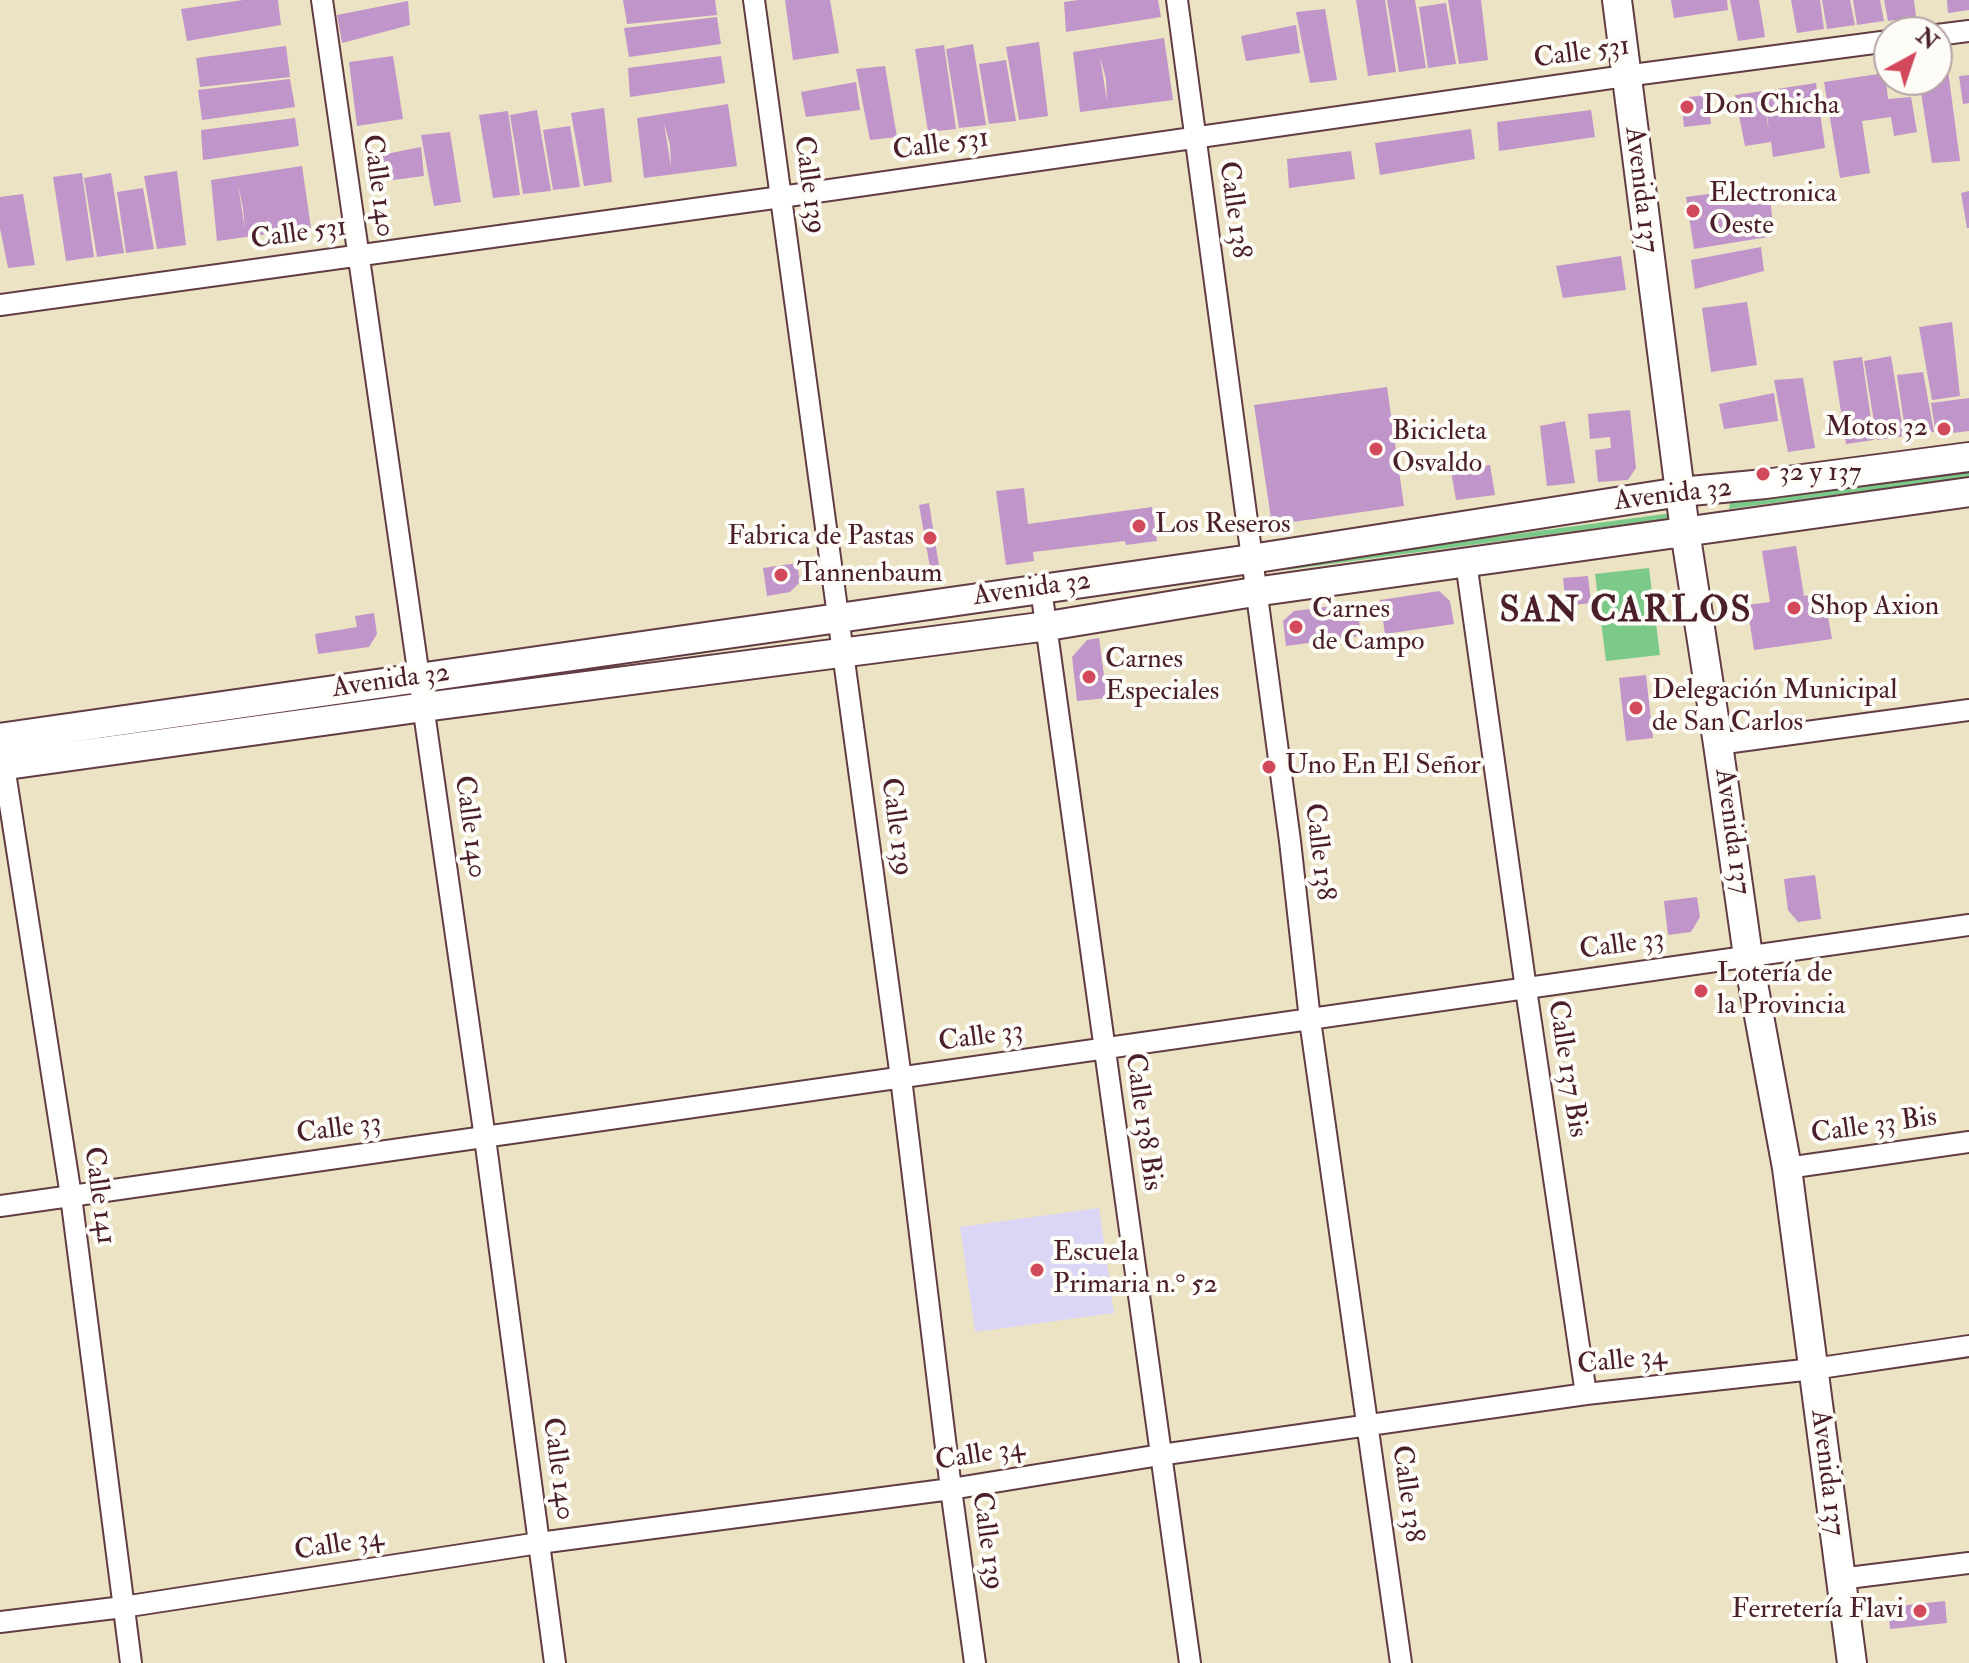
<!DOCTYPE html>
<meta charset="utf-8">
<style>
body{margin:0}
#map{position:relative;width:1969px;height:1663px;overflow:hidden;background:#ece3c4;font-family:"IM FELL Double Pica",serif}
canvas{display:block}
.north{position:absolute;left:1873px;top:16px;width:80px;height:80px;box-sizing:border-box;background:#fdfcf7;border:2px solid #b5a4a5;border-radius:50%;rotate:40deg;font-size:22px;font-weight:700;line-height:32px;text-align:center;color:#4a1f2b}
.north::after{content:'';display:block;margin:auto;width:28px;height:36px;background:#d1495b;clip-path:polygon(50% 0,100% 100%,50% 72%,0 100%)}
</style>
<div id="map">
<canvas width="1969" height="1663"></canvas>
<div class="north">N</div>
</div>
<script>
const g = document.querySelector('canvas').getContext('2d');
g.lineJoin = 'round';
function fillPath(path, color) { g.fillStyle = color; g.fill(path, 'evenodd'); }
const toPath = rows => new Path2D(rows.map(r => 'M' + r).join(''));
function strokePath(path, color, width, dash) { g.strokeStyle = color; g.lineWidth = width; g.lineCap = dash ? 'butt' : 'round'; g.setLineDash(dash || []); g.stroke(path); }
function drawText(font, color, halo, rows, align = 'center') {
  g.font = font + ' "IM FELL Double Pica",serif'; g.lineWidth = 8; g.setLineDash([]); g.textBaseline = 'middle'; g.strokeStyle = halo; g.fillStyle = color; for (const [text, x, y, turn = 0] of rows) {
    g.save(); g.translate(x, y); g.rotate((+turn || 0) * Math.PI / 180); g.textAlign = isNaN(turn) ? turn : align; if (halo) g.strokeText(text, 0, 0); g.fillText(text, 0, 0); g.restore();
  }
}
const built = toPath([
 [1099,1208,1114,1313,975,1332,960,1227]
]);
const green = toPath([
 [1969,471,1969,477,1729,509,1730,503],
 [1679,512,1680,517,1286,570,1286,565],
 [1649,568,1660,655,1606,661,1595,574]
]);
const building = toPath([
 [243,0,278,0,281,25,187,41,181,9],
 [623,0,715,0,717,15,627,24],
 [785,0,830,0,839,53,793,60],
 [1078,0,1158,0,1161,17,1066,32,1064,2],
 [1356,0,1385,0,1396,72,1368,76],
 [1387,0,1415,0,1426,68,1399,72],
 [1448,0,1481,0,1488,60,1459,64],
 [1671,0,1727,0,1728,10,1674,18],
 [1730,0,1759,0,1765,37,1738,41],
 [1791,0,1820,0,1824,29,1797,33],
 [1822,0,1850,0,1855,25,1827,29],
 [1853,0,1880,0,1884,21,1857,25],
 [1884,0,1914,0,1916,17,1888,21],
 [1947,0,1969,0,1969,10,1948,13],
 [408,1,410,25,342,43,337,15],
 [1446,3,1456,64,1428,68,1419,7],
 [1325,9,1337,80,1310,83,1296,12],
 [717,17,721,44,629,57,624,28],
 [1296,25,1300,53,1246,61,1241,36],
 [1164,38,1173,100,1080,112,1073,52],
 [1100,57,1106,79,1107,101],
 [1039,42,1048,116,1019,120,1006,47],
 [973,44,986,125,959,128,946,49],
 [944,45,956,129,928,132,915,49],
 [286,46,290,77,200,87,196,58],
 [393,56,403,119,357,126,349,62],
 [721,56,725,83,630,97,628,68],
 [1006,60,1016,121,989,124,979,64],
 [1947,63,1960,161,1932,163,1919,80,1937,80,1937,65],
 [885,66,897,137,870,140,856,69],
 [1885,73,1888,99,1911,97,1917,132,1894,136,1891,117,1862,121,1870,173,1840,178,1824,82],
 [1969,75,1969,103,1963,104,1959,76],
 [290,79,295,107,202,120,198,90],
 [856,82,860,110,806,117,801,92],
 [1816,83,1825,148,1773,157,1771,142,1745,146,1735,95,1762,91,1769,132,1764,91],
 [1708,95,1711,124,1684,127,1682,107,1689,97],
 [728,104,737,166,644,178,637,118],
 [664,123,670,145,671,166,671,167],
 [604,108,612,182,584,186,571,113],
 [537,110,551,191,523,194,510,115],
 [1591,110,1595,137,1499,151,1497,122],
 [508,111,520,195,493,198,479,115],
 [295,118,299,146,203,160,201,130],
 [570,126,580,187,553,190,543,130],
 [1471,129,1475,159,1380,175,1375,143],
 [450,132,461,202,434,206,421,135],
 [421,147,424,176,370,183,366,158],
 [1351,151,1355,179,1289,188,1287,159],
 [302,166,311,228,217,241,211,180],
 [238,184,243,208,245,230],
 [177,171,186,245,157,249,144,176],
 [82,173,94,257,66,261,53,177],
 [111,173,124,253,97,257,84,178],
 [1769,186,1774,236,1694,249,1686,197],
 [143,188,154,249,126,253,117,192],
 [1969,191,1969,228,1967,228,1961,193],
 [23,194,35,265,8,268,0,228,0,197],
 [1761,247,1764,271,1695,289,1691,260],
 [1621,256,1626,290,1563,298,1556,266],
 [1747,302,1757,365,1711,372,1702,308],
 [1952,322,1960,396,1932,400,1919,327],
 [1891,356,1904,436,1877,440,1864,361],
 [1862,357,1874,440,1846,444,1833,361],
 [1923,372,1934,432,1906,436,1897,375],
 [1803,378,1815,448,1788,452,1774,380],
 [1387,387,1404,506,1272,525,1254,405],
 [1774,393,1778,421,1724,429,1719,404],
 [1969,398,1969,431,1936,435,1931,403],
 [1630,410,1636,468,1628,480,1598,482,1595,450,1611,448,1610,437,1590,439,1588,414],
 [1565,421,1575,483,1547,486,1540,426],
 [1490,465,1495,495,1456,500,1451,471],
 [1024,488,1028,524,1152,507,1157,541,1126,545,1125,541,1033,552,1034,561,1006,565,996,491],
 [929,503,940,572,931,573,919,505],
 [1796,546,1804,596,1824,593,1832,639,1754,650,1747,605,1770,602,1762,551],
 [797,563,800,582,790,592,767,596,763,568],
 [1588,576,1591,603,1566,606,1563,578],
 [1439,591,1450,601,1454,624,1385,634,1380,600],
 [1357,603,1361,636,1286,646,1283,621,1294,611],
 [374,613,377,634,369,647,318,654,315,634,357,627,355,616],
 [1099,638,1107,698,1077,701,1072,657,1087,640],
 [1646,675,1653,738,1626,741,1619,678],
 [1815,875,1821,919,1798,922,1788,910,1784,879],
 [1697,897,1700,917,1691,932,1668,935,1664,901],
 [1945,1601,1947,1623,1890,1629,1889,1616,1898,1606]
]);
const street = toPath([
 [322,0,485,1138,555,1663],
 [754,0,901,1078,951,1489,975,1663],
 [1177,0,1290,841,1310,1020,1401,1663],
 [1937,35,1969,31],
 [0,305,781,197,1625,76,1889,41],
 [1466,562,1526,989,1586,1394],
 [1041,589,1190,1663],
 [1718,744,1969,710],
 [2,753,71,1196,131,1663],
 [1787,1168,1969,1142],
 [0,1206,1969,925],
 [1840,1579,1969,1563],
 [0,1622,123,1607,539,1543,951,1489,1160,1455,1586,1394,1813,1369,1969,1346]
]);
const secondary = toPath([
 [1617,0,1685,531,1718,744,1748,956,1787,1168,1852,1663],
 [0,738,1251,559,1680,492,1765,484,1969,457],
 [0,766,424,707,1048,626,1254,592,1969,492]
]);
const markers = [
 [1687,107,8,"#d1495b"],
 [1693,211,8,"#d1495b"],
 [1944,429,8,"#d1495b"],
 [1376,449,8,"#d1495b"],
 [1763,474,8,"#d1495b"],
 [1139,526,8,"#d1495b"],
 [930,538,8,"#d1495b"],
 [781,575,8,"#d1495b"],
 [1794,608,8,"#d1495b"],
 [1296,627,8,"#d1495b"],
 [1089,677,8,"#d1495b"],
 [1636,708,8,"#d1495b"],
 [1269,767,8,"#d1495b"],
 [1701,991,8,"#d1495b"],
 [1037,1270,8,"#d1495b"],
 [1920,1611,8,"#d1495b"]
];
const streetNames = [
 ["Calle 531",1582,54,-8],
 ["Calle 531",941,146,-8],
 ["Calle 139",808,185,82],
 ["Calle 140",377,186,82],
 ["Avenida 137",1640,190,83],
 ["Calle 138",1233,210,82],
 ["Calle 531",299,235,-8],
 ["Avenida 32",1673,496,-7],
 ["Avenida 32",1032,590,-8],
 ["Avenida 32",391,682,-8],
 ["Calle 140",469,827,82],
 ["Calle 139",895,827,82],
 ["Avenida 137",1731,832,82],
 ["Calle 138",1318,852,83],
 ["Calle 33",1622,946,-8],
 ["Calle 33",981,1038,-8],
 ["Calle 137 Bis",1566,1069,81],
 ["Calle 138 Bis",1142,1122,82],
 ["Calle 33 Bis",1874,1127,-8],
 ["Calle 33",339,1130,-8],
 ["Calle 141",98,1196,82],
 ["Calle 34",1622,1362,-6],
 ["Calle 34",980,1456,-9],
 ["Calle 140",557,1469,82],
 ["Avenida 137",1826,1473,83],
 ["Calle 138",1406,1494,82],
 ["Calle 139",986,1541,82],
 ["Calle 34",339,1546,-9]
];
const poiNames = [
 ["Don Chicha",1703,107],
 ["Electronica",1709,195],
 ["Oeste",1709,227],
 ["Motos 32",1928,429,"right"],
 ["Bicicleta",1392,433],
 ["Osvaldo",1392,465],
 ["32 y 137",1779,474],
 ["Los Reseros",1155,526],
 ["Fabrica de Pastas",914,538,"right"],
 ["Tannenbaum",797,575],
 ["Shop Axion",1810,608],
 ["Carnes",1312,611],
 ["de Campo",1312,643],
 ["Carnes",1105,661],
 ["Especiales",1105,693],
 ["Delegación Municipal",1652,692],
 ["de San Carlos",1652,724],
 ["Uno En El Señor",1285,767],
 ["Lotería de",1717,975],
 ["la Provincia",1717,1007],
 ["Escuela",1053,1254],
 ["Primaria n.° 52",1053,1286],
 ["Ferretería Flavi",1904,1611,"right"]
];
const districtNames = [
 ["SAN CARLOS",1626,613]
];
fillPath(built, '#dcd6f6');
fillPath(green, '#7bca8a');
fillPath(building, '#c095c9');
strokePath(street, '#623c42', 24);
strokePath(secondary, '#623c42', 32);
strokePath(street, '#fff', 20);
strokePath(secondary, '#fff', 28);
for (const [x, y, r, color] of markers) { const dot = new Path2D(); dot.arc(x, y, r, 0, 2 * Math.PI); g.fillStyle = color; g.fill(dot); strokePath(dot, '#fdfcf7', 3); }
drawText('28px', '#4a1f2b', '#fdfcf7', streetNames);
drawText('28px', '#4a1f2b', '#fdfcf7', poiNames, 'left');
g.letterSpacing = '2px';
drawText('bold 36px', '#4a1f2b', '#fdfcf7', districtNames);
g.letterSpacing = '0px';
</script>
